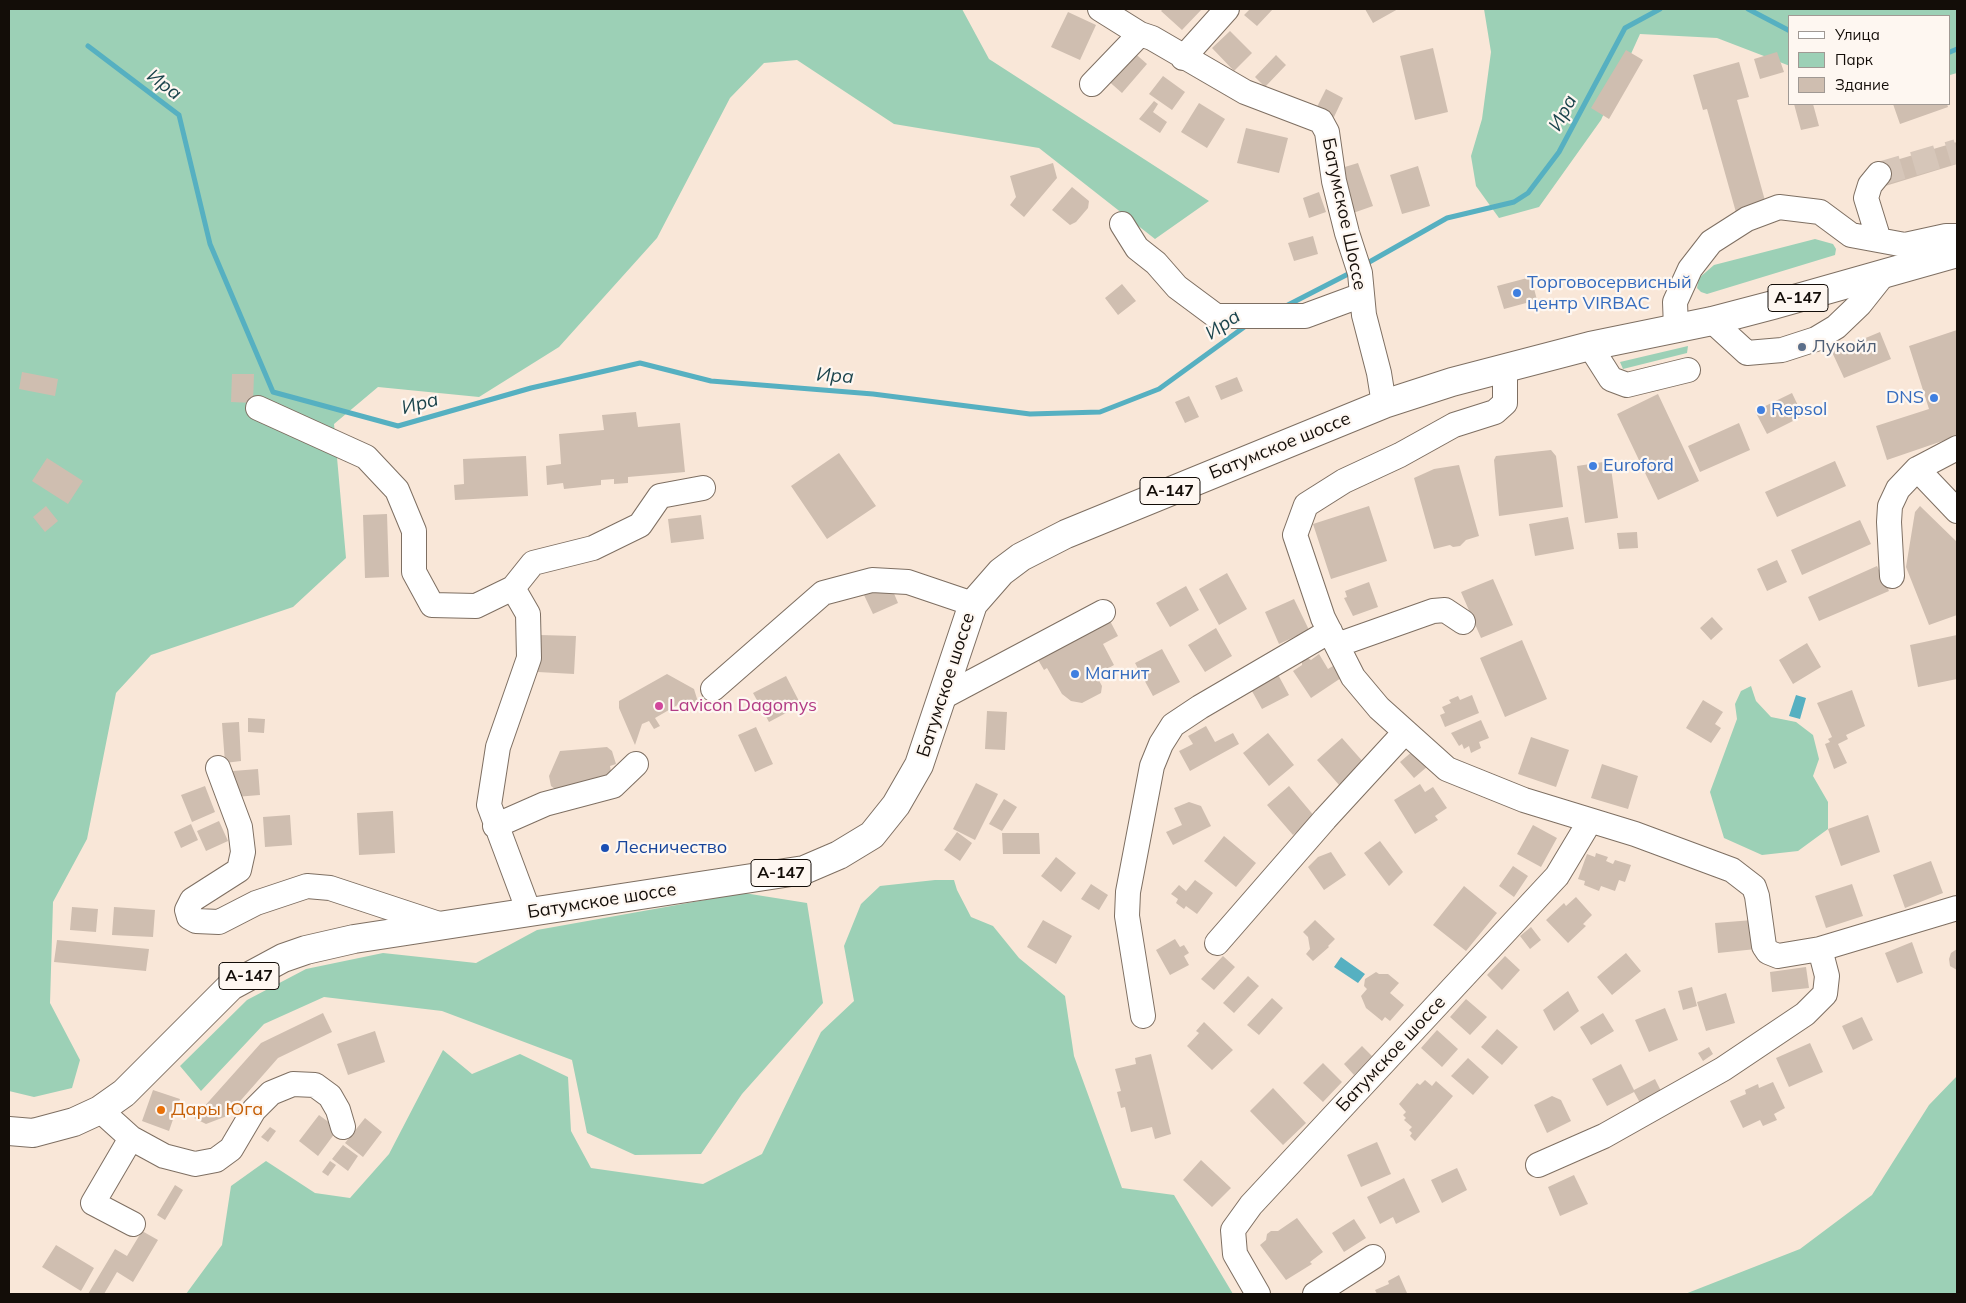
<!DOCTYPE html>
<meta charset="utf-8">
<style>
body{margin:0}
#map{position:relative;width:1966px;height:1303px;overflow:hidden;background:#f9e7d8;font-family:Mulish,sans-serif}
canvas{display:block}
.frame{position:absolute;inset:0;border:10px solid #130d08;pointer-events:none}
.legend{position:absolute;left:1788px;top:15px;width:162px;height:90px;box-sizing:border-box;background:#fef7f1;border:1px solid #a09994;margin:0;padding:6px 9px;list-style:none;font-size:15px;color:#130d08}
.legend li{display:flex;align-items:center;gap:10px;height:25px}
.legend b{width:25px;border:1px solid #a09994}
</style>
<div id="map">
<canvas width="1966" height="1303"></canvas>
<div class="frame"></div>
<ul class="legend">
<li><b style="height:6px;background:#fff"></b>Улица</li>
<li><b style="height:14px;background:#9cd0b6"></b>Парк</li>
<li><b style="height:14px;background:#cfbeb0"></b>Здание</li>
</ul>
</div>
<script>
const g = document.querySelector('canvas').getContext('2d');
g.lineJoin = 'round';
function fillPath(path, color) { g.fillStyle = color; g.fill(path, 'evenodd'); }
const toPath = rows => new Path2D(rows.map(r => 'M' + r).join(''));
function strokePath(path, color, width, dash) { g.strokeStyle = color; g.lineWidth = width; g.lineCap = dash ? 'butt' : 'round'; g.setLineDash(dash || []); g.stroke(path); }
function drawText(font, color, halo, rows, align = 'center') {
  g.font = font + ' Mulish,sans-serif'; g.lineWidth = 4.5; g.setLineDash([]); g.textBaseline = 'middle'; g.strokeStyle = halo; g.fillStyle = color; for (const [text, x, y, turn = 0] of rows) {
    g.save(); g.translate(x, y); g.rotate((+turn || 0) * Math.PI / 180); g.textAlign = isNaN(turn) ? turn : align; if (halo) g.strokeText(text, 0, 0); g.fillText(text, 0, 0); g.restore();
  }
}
const green = toPath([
 [9,9,962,9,989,59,1209,201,1155,239,1039,148,894,124,797,60,764,63,730,98,657,238,559,347,479,397,378,387,334,424,346,558,293,607,151,655,116,693,87,839,53,902,50,1003,80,1060,72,1088,34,1097,9,1091],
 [1484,9,1957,9,1957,73,1950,75,1950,16,1790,16,1790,66,1717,38,1640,34,1601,120,1539,207,1499,218,1476,186,1471,156,1482,119,1491,52],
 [1815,239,1833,244,1836,249,1835,255,1707,294,1701,292,1697,288,1699,278,1714,265],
 [1688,346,1687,353,1623,369,1620,362],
 [1751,686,1756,701,1771,717,1796,722,1813,735,1819,759,1813,776,1828,802,1828,829,1798,851,1762,855,1724,838,1710,792,1737,719,1735,704,1741,691],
 [935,880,954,880,957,890,971,917,993,926,1019,958,1065,996,1074,1056,1122,1188,1174,1195,1233,1294,186,1294,222,1245,231,1186,266,1161,315,1193,350,1198,389,1154,443,1050,472,1074,520,1054,568,1077,571,1131,591,1168,703,1184,762,1154,821,1032,854,1001,844,946,861,904,880,886],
 [744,893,807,903,823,1003,742,1094,701,1154,635,1155,587,1133,572,1060,442,1011,324,997,264,1024,201,1091,180,1066,247,1000,306,969,383,953,476,963,537,930],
 [1957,1076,1957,1294,1685,1294,1800,1249,1872,1195,1929,1105]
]);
const water = toPath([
 [1796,695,1806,698,1800,719,1789,716],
 [1341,957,1365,974,1358,983,1334,967]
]);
const stream = toPath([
 [1748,9,1790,31],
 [88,46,179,115,210,244,273,392,398,426,531,388,640,363,711,381,873,394,1030,414,1100,412,1159,389,1247,325],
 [1950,52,1957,49],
 [1364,265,1447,218,1514,202,1528,193,1559,152,1625,28,1660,9],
 [1284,307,1352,272]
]);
const building = toPath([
 [1163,9,1202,9,1182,30,1161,11],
 [1250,9,1273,9,1257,26,1244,15],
 [1365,9,1398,9,1373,23],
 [1068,12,1096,25,1080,60,1051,47],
 [1230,31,1252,53,1234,71,1212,48],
 [1433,48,1448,112,1415,120,1400,56],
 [1130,49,1147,64,1122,93,1105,78],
 [1626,50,1643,60,1609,119,1591,108],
 [1777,52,1784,72,1760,79,1754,59],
 [1276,55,1286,65,1265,87,1255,77],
 [1739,62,1749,97,1737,100,1769,215,1739,223,1707,109,1703,110,1693,75],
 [1163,76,1185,92,1172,110,1149,94],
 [1326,89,1343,98,1334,117,1316,109],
 [1154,101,1158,104,1153,112,1167,122,1160,133,1139,119],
 [1199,103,1225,119,1207,148,1181,132],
 [1794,104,1813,104,1819,126,1801,130],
 [1893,104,1947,104,1948,107,1900,124],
 [1246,128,1288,138,1279,173,1237,163],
 [1957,142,1957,164,1882,187,1876,166],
 [1053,163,1057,178,1024,217,1010,205,1016,197,1010,176],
 [1358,163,1373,206,1353,213,1338,169],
 [1418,166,1430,206,1402,214,1390,175],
 [1072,187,1089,201,1088,208,1076,222,1070,225,1052,210],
 [1319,192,1326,212,1309,218,1303,198],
 [1313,236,1318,254,1294,261,1288,243],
 [1531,277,1537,300,1504,309,1497,286],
 [1122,284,1136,301,1118,315,1105,298],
 [1957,330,1957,436,1887,460,1876,426,1929,409,1909,346],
 [1880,332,1891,359,1844,378,1832,352],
 [22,372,58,379,55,396,19,389],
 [232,374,254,374,253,403,231,402],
 [1237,377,1243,391,1221,400,1215,386],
 [1792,393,1803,416,1767,434,1755,411],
 [1658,394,1699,481,1658,500,1617,414],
 [1189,396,1199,417,1185,423,1175,402],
 [636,412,638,427,680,423,685,472,628,477,628,483,614,484,614,479,601,480,601,485,564,489,563,483,547,485,546,466,561,464,559,434,604,430,602,415],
 [1739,423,1750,450,1700,472,1688,446],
 [1551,450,1556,456,1563,507,1499,516,1494,460,1496,456],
 [839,453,876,506,827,539,791,486],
 [526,456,528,496,455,500,454,485,464,484,463,459],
 [47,458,83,481,68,504,32,481],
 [1610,461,1618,518,1585,523,1577,466],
 [1835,461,1846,486,1777,517,1765,492],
 [1459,465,1479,536,1466,540,1460,546,1453,547,1450,545,1434,549,1414,478,1434,469],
 [46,506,58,521,45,532,33,517],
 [1369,506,1387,561,1331,579,1313,524],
 [1920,506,1957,542,1957,615,1929,625,1906,567,1915,512],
 [387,514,389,577,365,578,363,515],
 [701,515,704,539,671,543,668,519],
 [1568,517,1574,549,1535,556,1529,524],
 [1860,520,1871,544,1802,575,1791,550],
 [1637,532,1638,548,1619,549,1617,533],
 [1777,560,1787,582,1767,591,1757,569],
 [1877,566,1889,591,1819,621,1808,597],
 [1227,573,1247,609,1219,625,1199,589],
 [1493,579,1513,625,1481,638,1461,592],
 [1369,582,1378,607,1353,616,1344,598,1347,597,1345,591],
 [890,584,898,603,873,614,864,595],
 [1186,586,1199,610,1170,627,1156,603],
 [1294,599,1309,630,1279,644,1265,612],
 [1712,617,1723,629,1711,640,1700,628],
 [1109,619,1118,636,1103,644,1114,665,1096,675,1102,686,1101,693,1082,703,1071,701,1062,694,1047,668,1044,670,1037,658],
 [1216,628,1232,656,1205,672,1188,645],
 [540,635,576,636,574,674,538,672],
 [1957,635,1957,679,1918,687,1910,645],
 [1522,640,1547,699,1505,717,1480,658],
 [1807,643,1821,667,1793,684,1779,660],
 [1162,649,1180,682,1153,696,1135,663],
 [1319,654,1328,669,1333,666,1341,678,1311,698,1293,671,1302,665,1302,660,1306,657,1311,660],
 [1275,669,1289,695,1262,709,1248,684],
 [667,674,694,689,698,702,693,706,681,703,655,718,660,726,654,729,649,721,642,724,635,745,619,708,619,701],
 [786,676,801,705,769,722,753,693],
 [1852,690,1865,726,1846,735,1848,739,1838,744,1847,763,1834,769,1825,744,1830,742,1828,739,1832,737,1817,703],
 [1472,695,1479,713,1445,727,1440,715,1445,713,1442,707,1451,703,1449,700,1458,696,1460,700],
 [1703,700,1723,712,1715,724,1721,728,1711,743,1686,728],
 [987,711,1007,712,1005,750,985,749],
 [248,718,265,719,264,733,248,732],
 [1481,720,1489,738,1479,742,1481,748,1471,753,1469,746,1464,749,1462,744,1459,746,1451,733],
 [239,722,241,761,225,763,222,723],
 [1206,726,1215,742,1233,733,1239,744,1190,771,1179,751,1193,744,1188,736],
 [756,727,773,764,755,772,738,735],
 [1268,733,1294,765,1269,786,1243,753],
 [1531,737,1569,750,1556,787,1518,774],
 [1342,738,1365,764,1340,786,1317,760],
 [607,747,612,751,616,764,610,766,612,777,555,789,551,786,549,776,560,751],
 [1414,750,1428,766,1414,778,1400,762],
 [1602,764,1638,776,1628,809,1591,798],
 [258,769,260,795,235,797,233,771],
 [976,783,998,794,975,840,953,829],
 [1420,784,1425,792,1433,787,1447,808,1435,816,1438,820,1415,834,1394,800],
 [205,786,215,812,192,822,181,795],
 [1289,786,1315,817,1293,835,1267,805],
 [1004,799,1017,807,1002,831,989,824],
 [1189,802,1201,806,1211,826,1173,845,1166,832,1182,825,1174,808],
 [393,811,395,853,359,855,357,813],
 [290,815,292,845,265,847,263,817],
 [1868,815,1880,852,1841,866,1828,829],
 [219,821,228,841,206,851,197,831],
 [191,824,198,840,181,848,174,832],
 [1533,825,1557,838,1541,867,1517,854],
 [957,832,972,843,960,861,944,850],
 [1002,833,1039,833,1040,854,1003,854],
 [1224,836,1256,863,1236,887,1204,861],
 [1380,841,1403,872,1389,886,1364,853],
 [1331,852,1346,875,1324,890,1308,867,1318,857],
 [1596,853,1608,857,1606,861,1613,864,1615,860,1631,865,1625,882,1619,880,1615,891,1601,886,1599,891,1584,885,1585,881,1578,879,1587,854,1595,857],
 [1056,857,1076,873,1061,892,1041,876],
 [1931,861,1943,893,1905,908,1893,875],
 [1513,866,1528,876,1514,897,1499,886],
 [1195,880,1213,893,1197,914,1186,906,1184,909,1176,903,1178,899,1171,894,1179,885,1186,891],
 [1091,884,1108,895,1099,910,1081,899],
 [1852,884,1863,916,1826,928,1815,896],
 [1464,886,1497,913,1466,951,1433,925],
 [1576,897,1592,915,1583,924,1586,926,1568,943,1546,920,1564,903,1566,906],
 [72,907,98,909,96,932,70,930],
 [114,907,155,910,153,937,112,935],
 [1043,920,1072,936,1056,964,1027,947],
 [1315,920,1335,939,1328,946,1329,947,1313,961,1306,954,1310,949,1308,937,1303,932],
 [1753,920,1756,949,1718,953,1715,923],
 [1531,927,1541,940,1530,949,1520,936],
 [1175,939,1180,947,1184,945,1189,953,1184,956,1189,965,1170,975,1156,950],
 [57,940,149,949,146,971,54,962],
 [1912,942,1923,973,1897,983,1885,953],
 [1957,949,1957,970,1950,966,1949,959,1951,953],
 [1626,953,1641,971,1612,995,1597,977],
 [1223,956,1235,967,1214,990,1201,979],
 [1505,956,1520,970,1502,990,1487,975],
 [1806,967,1809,988,1772,992,1770,972],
 [1376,972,1379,974,1388,974,1399,983,1390,993,1404,1005,1390,1021,1385,1017,1382,1021,1366,1008,1361,996,1367,989,1364,986,1365,979],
 [1248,976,1259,986,1234,1013,1223,1003],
 [1692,987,1697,1006,1683,1010,1678,991],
 [1568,991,1579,1011,1554,1031,1543,1010],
 [1726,993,1735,1023,1706,1031,1697,1002],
 [1272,998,1283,1008,1259,1035,1247,1025],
 [1466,999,1487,1017,1470,1035,1450,1017],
 [1665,1008,1678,1040,1649,1052,1635,1020],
 [323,1013,332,1032,278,1058,227,1116,206,1124,194,1118,261,1043],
 [1603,1013,1614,1031,1591,1045,1580,1027],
 [1862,1017,1873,1040,1853,1050,1842,1026],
 [1204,1022,1233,1050,1212,1070,1187,1046,1199,1033,1196,1031],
 [1497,1029,1518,1047,1502,1065,1481,1047],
 [1437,1030,1458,1049,1442,1067,1421,1048],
 [375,1031,385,1062,348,1075,337,1044],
 [1810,1043,1823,1072,1789,1087,1776,1058],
 [1362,1046,1372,1056,1354,1075,1344,1064],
 [1709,1047,1713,1054,1703,1061,1698,1053],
 [1151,1054,1171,1134,1155,1139,1152,1127,1131,1132,1125,1107,1121,1108,1117,1092,1121,1091,1115,1069,1136,1064,1135,1058],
 [1468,1058,1489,1077,1473,1095,1451,1076],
 [1323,1063,1342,1082,1323,1102,1303,1083],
 [1621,1064,1634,1090,1655,1079,1665,1099,1644,1110,1634,1092,1607,1106,1592,1079],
 [1425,1080,1432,1086,1436,1081,1453,1096,1415,1141,1410,1136,1412,1133,1409,1130,1412,1127,1404,1120,1406,1118,1403,1115,1406,1112,1399,1104,1417,1083,1420,1085],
 [1773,1082,1785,1108,1774,1114,1777,1120,1763,1126,1760,1120,1743,1128,1730,1101,1746,1094,1745,1090,1758,1084,1759,1088],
 [1273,1088,1306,1123,1283,1145,1250,1111],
 [153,1090,180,1099,169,1131,142,1121],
 [1552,1096,1561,1100,1571,1121,1547,1133,1534,1105],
 [319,1115,338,1129,318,1156,299,1141],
 [365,1118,382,1132,363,1157,345,1143],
 [270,1127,276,1131,268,1142,261,1137],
 [1377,1142,1391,1174,1361,1187,1347,1155],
 [343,1145,358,1156,348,1171,332,1159],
 [1201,1160,1231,1188,1212,1207,1183,1180],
 [330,1161,336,1165,328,1176,322,1172],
 [1457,1168,1467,1190,1442,1203,1431,1180],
 [1574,1175,1588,1204,1560,1216,1548,1187],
 [1404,1178,1420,1212,1396,1224,1393,1217,1380,1224,1367,1197],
 [175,1185,183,1190,165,1220,157,1215],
 [1297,1218,1323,1252,1310,1262,1312,1264,1286,1280,1260,1245,1266,1240,1267,1234,1271,1231,1278,1231],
 [1354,1219,1366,1238,1344,1252,1332,1233],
 [142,1231,158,1240,133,1282,117,1272,104,1294,88,1294,115,1249,127,1256],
 [56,1245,94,1268,81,1291,42,1267],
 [1399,1275,1407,1293,1377,1294,1375,1290,1389,1284,1388,1281]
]);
const minorTunnel = toPath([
 [1879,174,1957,151]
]);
const minor = toPath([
 [1100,9,1140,34,1152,38,1245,92,1321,121,1327,132,1334,181,1347,233,1360,273,1364,315,1379,373,1384,404],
 [1183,58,1227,9],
 [1092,84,1140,34],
 [1122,224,1137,248,1156,263,1177,287,1216,316,1305,316,1362,295],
 [1879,240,1866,198,1870,185,1879,174],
 [1712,321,1747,353,1782,350,1816,339,1836,327,1860,304,1883,275],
 [1676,328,1675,302,1690,269,1711,242,1747,219,1779,207,1820,212,1851,235,1905,245,1946,236,1957,236],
 [1590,346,1611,379,1627,385,1688,370],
 [1505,368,1505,403,1495,412,1454,425,1400,455,1344,481,1306,505,1295,535,1323,618,1353,677,1379,708,1447,769,1524,800,1635,834,1732,870,1754,887,1757,896,1764,946,1768,952,1778,956,1820,949,1957,908],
 [258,408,366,457,397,490,414,531,414,572,432,605,476,606,513,588,533,563,593,548,640,525,660,496,703,488],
 [1917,469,1957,511],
 [1892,576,1889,522,1890,506,1898,489,1917,469,1957,448],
 [513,588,528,614,529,658,498,747,489,805,529,912],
 [1337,645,1433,611,1445,610,1463,622],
 [713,689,823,593,872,580,908,582,973,604],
 [943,697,1103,612],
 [218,768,240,827,243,852,239,870,192,900,187,910,189,917,196,921,219,922,256,903,307,886,330,888,442,925],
 [495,826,545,804,613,786,636,764],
 [1217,943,1325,819,1405,732],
 [1143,1016,1127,916,1128,892,1152,766,1161,744,1173,725,1200,707,1330,631],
 [100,1110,131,1138,164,1156,195,1164,216,1160,231,1149,254,1110,271,1093,293,1084,315,1085,330,1096,338,1110,343,1127],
 [131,1138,93,1203,133,1224],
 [1538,1165,1604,1136,1723,1069,1805,1014,1825,994,1827,976,1820,949],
 [1258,1294,1235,1254,1233,1230,1251,1205,1557,876,1590,821],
 [1315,1294,1373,1257]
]);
const highway = toPath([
 [9,1131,33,1133,74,1122,100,1110,124,1093,231,986,283,958,306,950,354,939,804,870,839,855,872,835,896,805,919,765,973,604,1001,572,1021,557,1066,534,1384,404,1452,382,1590,346,1712,321,1773,305,1957,253]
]);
const markers = [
 [1517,293,5,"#3f7fe0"],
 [1802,347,5,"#5c6f8a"],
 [1934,398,5,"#3f7fe0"],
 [1761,410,5,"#3f7fe0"],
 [1593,466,5,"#3f7fe0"],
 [1075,674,5,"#3f7fe0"],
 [659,706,5,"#d1479c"],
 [605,848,5,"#1a4fb4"],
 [161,1110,5,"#e8710a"]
];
const shields = [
 [1798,298,60],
 [1170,491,60],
 [781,873,60],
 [249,976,60]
];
const shieldNames = [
 ["А-147",1798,298],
 ["А-147",1170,491],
 ["А-147",781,873],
 ["А-147",249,976]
];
const streetNames = [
 ["Батумское Шоссе",1344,214,78],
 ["Батумское шоссе",1280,446,-22],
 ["Батумское шоссе",946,685,-72],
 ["Батумское шоссе",602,901,-9],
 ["Батумское шоссе",1391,1054,-47]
];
const shopNames = [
 ["Торговосервисный",1527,283],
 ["центр VIRBAC",1527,304],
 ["DNS",1924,398,"right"],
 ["Repsol",1771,410],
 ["Euroford",1603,466],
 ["Магнит",1085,674]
];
const serviceNames = [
 ["Лукойл",1812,347]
];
const hotelNames = [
 ["Lavicon Dagomys",669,706]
];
const transitNames = [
 ["Лесничество",615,848]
];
const foodNames = [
 ["Дары Юга",171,1110]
];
const waterNames = [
 ["Ира",164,85,37],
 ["Ира",1563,113,-62],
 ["Ира",1223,325,-34],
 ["Ира",835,376,4],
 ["Ира",420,404,-15]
];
fillPath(green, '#9cd0b6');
fillPath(water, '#56b0c1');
strokePath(stream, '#56b0c1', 5);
fillPath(building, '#cfbeb0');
strokePath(minorTunnel, '#d6c6b9', 24, [24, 12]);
strokePath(minor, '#7e6f62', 26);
strokePath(highway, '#7e6f62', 30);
strokePath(minor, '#fff', 24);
strokePath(highway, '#fff', 28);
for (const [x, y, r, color] of markers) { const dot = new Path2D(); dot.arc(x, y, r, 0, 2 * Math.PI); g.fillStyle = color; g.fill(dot); strokePath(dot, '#fef7f1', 2); }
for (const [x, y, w] of shields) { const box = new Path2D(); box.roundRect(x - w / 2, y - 13.5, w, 27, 4); g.fillStyle = '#fef7f1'; g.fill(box); strokePath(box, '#130d08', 1); }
drawText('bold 16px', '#130d08', null, shieldNames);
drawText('18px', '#130d08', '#fef7f1', streetNames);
drawText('18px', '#366cbe', '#fef7f1', shopNames, 'left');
drawText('18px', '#4e5e75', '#fef7f1', serviceNames, 'left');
drawText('18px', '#b23c85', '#fef7f1', hotelNames, 'left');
drawText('18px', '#164399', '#fef7f1', transitNames, 'left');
drawText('18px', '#c56008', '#fef7f1', foodNames, 'left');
drawText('italic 19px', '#1c454d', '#fef7f1', waterNames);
</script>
